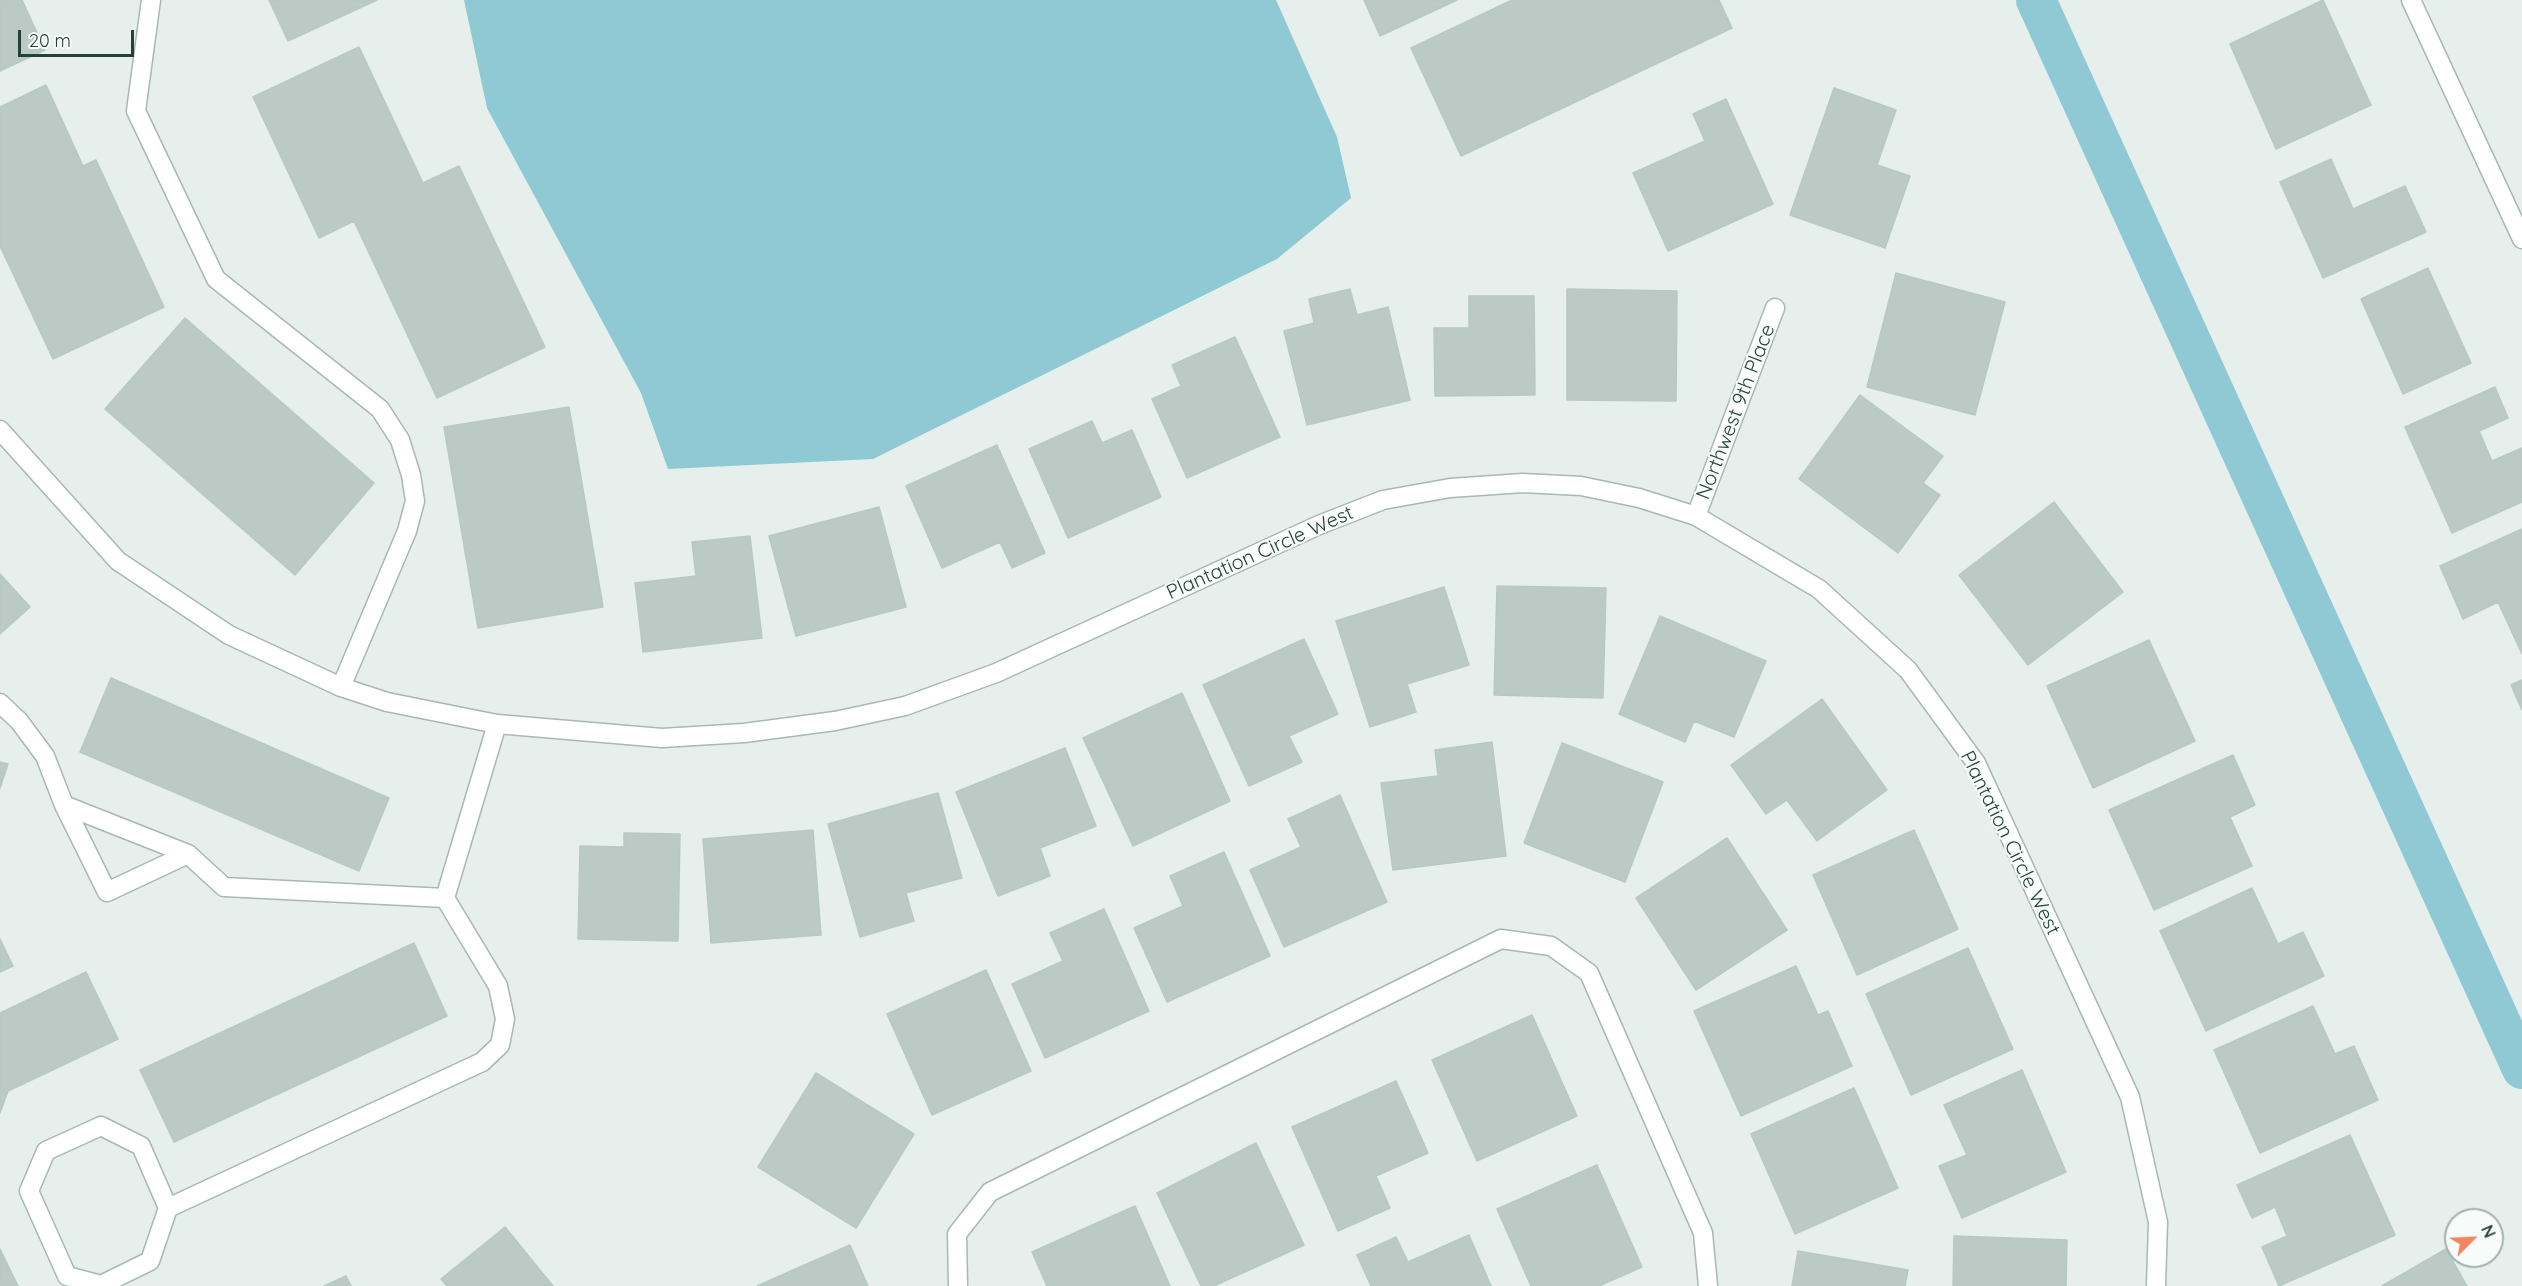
<!DOCTYPE html>
<style>
body{margin:0}
#map{position:relative;width:2522px;height:1286px;overflow:hidden;background:#e6efeb;font-family:Quicksand,sans-serif}
canvas{display:block}
.north{position:absolute;left:2444px;top:1208px;width:60px;height:60px;box-sizing:border-box;background:#f7fbf9;border:2px solid #a3b1ad;border-radius:50%;rotate:66deg;font-size:16px;font-weight:700;line-height:24px;text-align:center;color:#24423a}
.north::after{content:'';display:block;margin:auto;width:21px;height:27px;background:#f4845f;clip-path:polygon(50% 0,100% 100%,50% 72%,0 100%)}
.scale{position:absolute;left:18px;top:30px;width:116px;height:27px;box-sizing:border-box;border:3px solid #24423a;border-top:0;padding-left:8px;font-size:18px;line-height:21px;white-space:nowrap;color:#24423a;-webkit-text-stroke:4px #f7fbf9;paint-order:stroke}
</style>
<div id="map">
<canvas width="2522" height="1286"></canvas>
<div class="north">N</div>
<div class="scale">20 m</div>
</div>
<script>
const g = document.querySelector('canvas').getContext('2d');
g.lineJoin = 'round';
function fillPath(path, color) { g.fillStyle = color; g.fill(path, 'evenodd'); }
const toPath = rows => new Path2D(rows.map(r => 'M' + r).join(''));
function strokePath(path, color, width, dash) { g.strokeStyle = color; g.lineWidth = width; g.lineCap = dash ? 'butt' : 'round'; g.setLineDash(dash || []); g.stroke(path); }
function drawText(font, color, halo, rows, align = 'center') {
  g.font = font + ' Quicksand,sans-serif'; g.lineWidth = 4.5; g.setLineDash([]); g.textBaseline = 'middle'; g.strokeStyle = halo; g.fillStyle = color; for (const [text, x, y, turn = 0] of rows) {
    g.save(); g.translate(x, y); g.rotate((+turn || 0) * Math.PI / 180); g.textAlign = isNaN(turn) ? turn : align; if (halo) g.strokeText(text, 0, 0); g.fillText(text, 0, 0); g.restore();
  }
}
const water = toPath([
 [464,0,1276,0,1337,137,1351,198,1277,259,873,459,668,469,641,393,487,108]
]);
const canal = toPath([
 [2036,0,2522,1069]
]);
const building = toPath([
 [0,0,22,0,45,50,0,71,0,0],
 [269,0,377,0,288,41,269,0],
 [1364,0,1457,0,1380,36,1364,0],
 [1512,0,1719,0,1732,28,1461,156,1411,48,1512,0],
 [2323,0,2371,105,2276,149,2230,44,2323,0],
 [359,47,423,183,459,166,545,347,437,398,354,221,319,238,253,97,359,47],
 [46,85,83,166,96,160,164,307,53,359,0,246,0,107,46,85],
 [1834,88,1896,110,1877,165,1910,176,1885,248,1790,215,1834,88],
 [1726,99,1773,204,1668,251,1633,173,1705,141,1693,114,1726,99],
 [2331,159,2353,209,2405,186,2426,232,2323,278,2280,182,2331,159],
 [2428,268,2471,363,2403,394,2361,299,2428,268],
 [1896,273,2005,302,1975,415,1867,387,1896,273],
 [1350,289,1357,315,1388,307,1410,400,1307,425,1284,331,1314,323,1309,299,1350,289],
 [1567,289,1677,291,1676,401,1567,400,1567,289],
 [1469,296,1534,296,1535,395,1435,396,1434,328,1469,328,1469,296],
 [185,318,374,483,295,575,105,409,185,318],
 [1235,337,1280,437,1187,478,1152,399,1181,386,1172,365,1235,337],
 [2495,387,2508,418,2479,431,2492,461,2522,448,2522,502,2452,533,2405,427,2495,387],
 [1860,395,1943,456,1923,483,1940,495,1898,553,1799,479,1860,395],
 [569,407,603,607,478,628,444,427,569,407],
 [1092,421,1102,443,1132,430,1161,497,1068,538,1029,449,1092,421],
 [997,445,1045,553,1012,568,1000,542,942,568,906,486,997,445],
 [2054,502,2123,592,2028,665,1959,575,2054,502],
 [879,507,906,607,796,636,769,536,879,507],
 [2522,529,2522,654,2498,602,2463,619,2440,566,2522,529],
 [750,536,762,638,643,652,635,583,696,576,692,542,750,536],
 [0,574,30,607,0,634,0,574],
 [1497,586,1606,588,1603,698,1494,695,1497,586],
 [1444,587,1469,665,1407,684,1416,712,1370,727,1336,621,1444,587],
 [1660,616,1766,661,1734,737,1694,721,1685,742,1619,714,1660,616],
 [1304,639,1338,714,1289,736,1302,762,1249,786,1203,685,1304,639],
 [2149,640,2195,741,2093,788,2047,686,2149,640],
 [111,678,389,798,359,871,80,752,111,678],
 [2522,680,2522,710,2511,685,2522,680],
 [1182,693,1230,801,1133,846,1083,738,1182,693],
 [1822,699,1887,790,1817,841,1787,800,1766,814,1731,765,1822,699],
 [1492,742,1506,856,1393,870,1381,783,1438,776,1435,750,1492,742],
 [1562,743,1663,782,1625,882,1524,843,1562,743],
 [1065,748,1096,826,1040,848,1050,876,998,896,956,792,1065,748],
 [2233,755,2255,805,2230,817,2252,866,2154,910,2109,810,2233,755],
 [0,762,8,764,0,788,0,762],
 [938,793,962,878,906,893,914,921,860,937,828,824,938,793],
 [1340,795,1387,902,1284,947,1250,870,1301,847,1288,819,1340,795],
 [813,830,821,935,711,943,703,839,813,830],
 [1914,830,1958,929,1857,975,1813,875,1914,830],
 [624,833,680,834,678,941,578,939,580,846,624,847,624,833],
 [1727,838,1787,930,1696,990,1636,898,1727,838],
 [1224,852,1270,956,1167,1002,1134,928,1183,906,1170,876,1224,852],
 [2252,888,2278,944,2303,932,2324,976,2206,1031,2160,931,2252,888],
 [1104,909,1149,1011,1045,1058,1012,984,1063,961,1050,933,1104,909],
 [0,939,13,966,0,972,0,939],
 [414,943,447,1016,174,1142,140,1070,414,943],
 [1968,948,2013,1049,1911,1095,1866,994,1968,948],
 [1796,966,1818,1015,1828,1011,1852,1066,1741,1116,1694,1011,1796,966],
 [986,970,1031,1071,932,1115,887,1014,986,970],
 [86,972,118,1039,8,1091,0,1113,0,1013,86,972],
 [2313,1006,2335,1054,2354,1046,2378,1100,2260,1153,2214,1050,2313,1006],
 [1532,1015,1577,1116,1477,1161,1432,1060,1532,1015],
 [2022,1070,2066,1172,1962,1218,1939,1166,1967,1155,1944,1105,2022,1070],
 [816,1073,914,1134,856,1228,758,1167,816,1073],
 [1396,1081,1428,1153,1376,1176,1390,1208,1338,1231,1292,1127,1396,1081],
 [1854,1088,1898,1188,1795,1234,1751,1134,1854,1088],
 [2350,1135,2395,1235,2279,1286,2262,1247,2287,1236,2275,1207,2252,1218,2237,1185,2350,1135],
 [1256,1143,1304,1245,1214,1286,1201,1286,1157,1193,1256,1143],
 [1597,1165,1642,1267,1599,1286,1531,1286,1497,1209,1597,1165],
 [1135,1206,1170,1286,1047,1286,1032,1252,1135,1206],
 [505,1227,553,1286,447,1286,441,1279,505,1227],
 [1469,1235,1491,1286,1371,1286,1357,1255,1396,1237,1408,1262,1469,1235],
 [1954,1236,2067,1240,2066,1286,1953,1286,1954,1236],
 [850,1245,868,1286,757,1286,850,1245],
 [0,1249,18,1286,0,1286,0,1249],
 [2446,1249,2467,1286,2382,1286,2446,1249],
 [1798,1251,1908,1270,1905,1286,1792,1286,1798,1251],
 [346,1276,351,1286,324,1286,346,1276]
]);
const lane = toPath([
 [19,721,45,756,64,805,188,854,224,887,445,898,498,986,505,1019,500,1045,482,1062,168,1208],
 [64,805,107,892,188,854],
 [101,1126,141,1146,168,1208,150,1261,101,1285,67,1276,29,1191,46,1151,101,1126]
]);
const street = toPath([
 [151,0,136,111,216,279,380,409,400,440,411,475,415,501,407,531,341,687],
 [2411,0,2522,239],
 [0,430,118,561,229,635,341,687,387,702,497,724,662,738,744,733,835,721,905,706,996,673,1319,525,1383,500,1450,488,1523,483,1581,486,1639,498,1696,516,1819,589,1908,670,1976,763,2130,1097,2158,1222,2156,1286],
 [1696,516,1775,308],
 [0,703,19,721],
 [445,898,497,724],
 [958,1286,957,1234,990,1192,1501,939,1551,946,1589,973,1703,1233,1708,1286]
]);
const streetNames = [
 ["Northwest 9th Place",1736,412,-69],
 ["Plantation Circle West",1260,553,-24],
 ["Plantation Circle West",2010,843,64]
];
fillPath(water, '#8ec9d4');
strokePath(canal, '#8ec9d4', 40);
fillPath(building, '#bbcac4');
strokePath(building, '#b8c9c2', 1.5);
strokePath(lane, '#a8b8b2', 21);
strokePath(street, '#a8b8b2', 21);
strokePath(lane, '#fff', 18);
strokePath(street, '#fff', 18);
drawText('20px', '#24423a', '#f7fbf9', streetNames);
</script>
